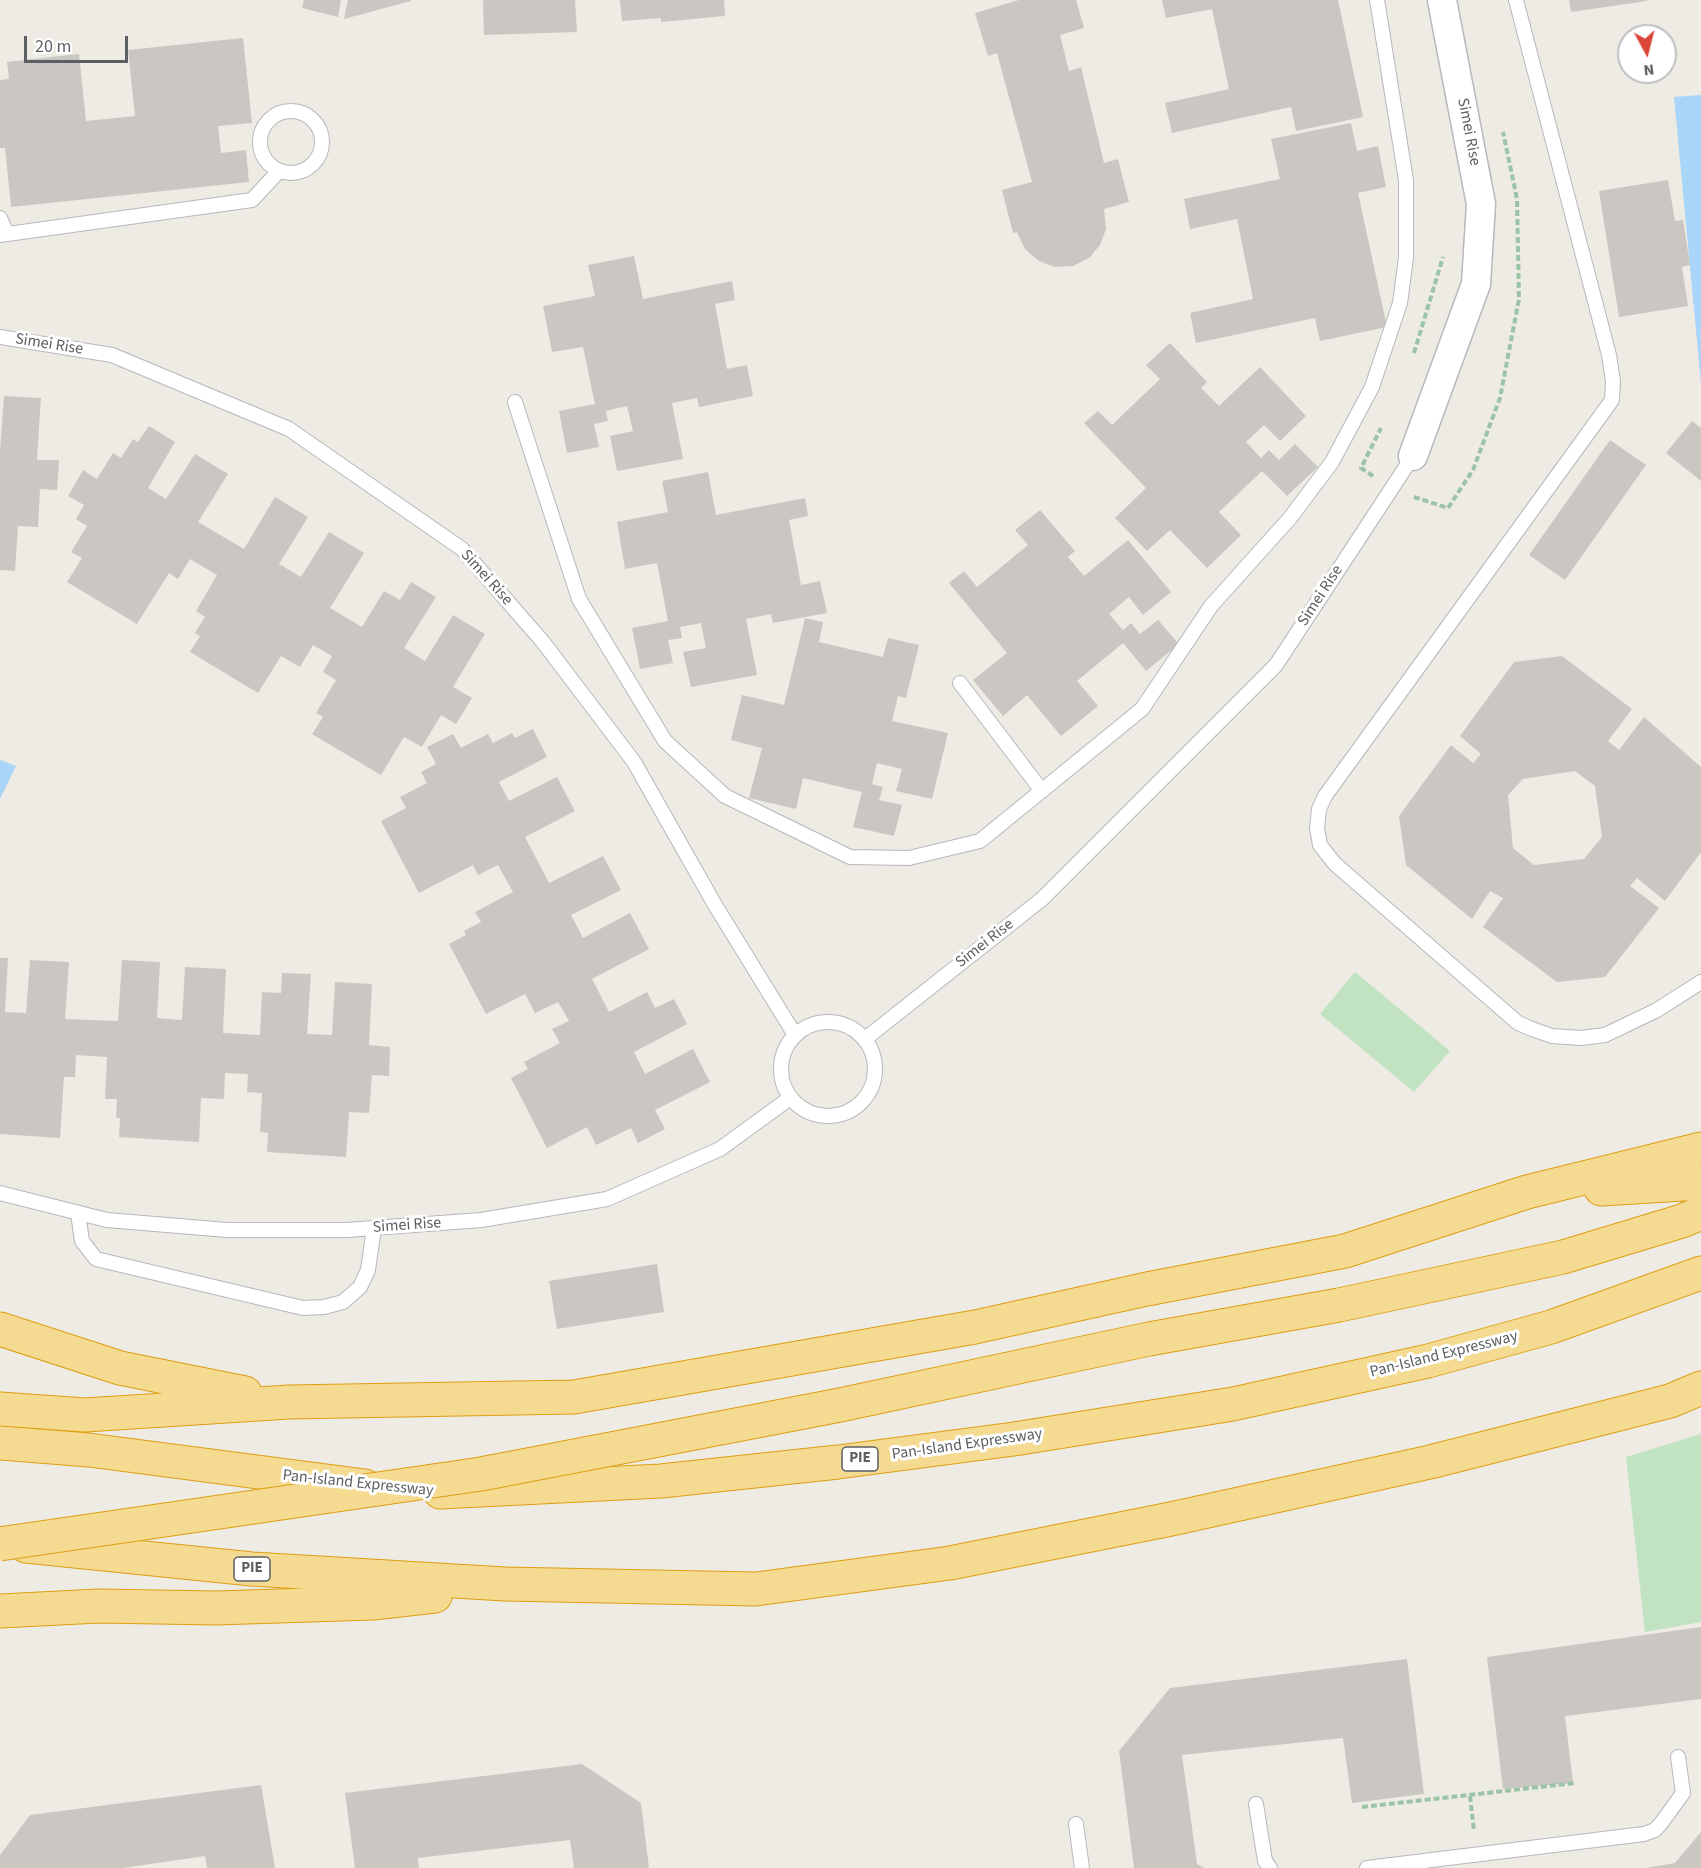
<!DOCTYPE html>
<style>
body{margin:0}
#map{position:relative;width:1701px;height:1868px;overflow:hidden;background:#edebe3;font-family:"Source Sans 3",sans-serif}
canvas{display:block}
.north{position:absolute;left:1617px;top:24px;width:60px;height:60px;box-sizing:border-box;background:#fff;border:2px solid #bdbfc1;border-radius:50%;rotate:173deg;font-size:16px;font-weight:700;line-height:24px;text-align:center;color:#5b5f63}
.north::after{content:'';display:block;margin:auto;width:21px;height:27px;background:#db463a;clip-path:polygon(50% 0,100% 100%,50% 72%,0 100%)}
.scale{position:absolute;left:24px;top:36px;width:104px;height:27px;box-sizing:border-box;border:3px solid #5b5f63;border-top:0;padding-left:8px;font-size:18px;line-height:21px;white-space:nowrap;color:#5b5f63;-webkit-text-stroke:4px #fff;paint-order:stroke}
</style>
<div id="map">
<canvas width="1701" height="1868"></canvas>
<div class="north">N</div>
<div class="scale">20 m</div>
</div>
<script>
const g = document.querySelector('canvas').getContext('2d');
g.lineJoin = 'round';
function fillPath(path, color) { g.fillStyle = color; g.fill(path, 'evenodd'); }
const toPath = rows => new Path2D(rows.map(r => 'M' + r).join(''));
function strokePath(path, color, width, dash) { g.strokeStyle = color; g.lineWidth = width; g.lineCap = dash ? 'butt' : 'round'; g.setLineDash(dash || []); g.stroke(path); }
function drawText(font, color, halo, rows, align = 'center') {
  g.font = font + ' "Source Sans 3",sans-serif'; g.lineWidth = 6; g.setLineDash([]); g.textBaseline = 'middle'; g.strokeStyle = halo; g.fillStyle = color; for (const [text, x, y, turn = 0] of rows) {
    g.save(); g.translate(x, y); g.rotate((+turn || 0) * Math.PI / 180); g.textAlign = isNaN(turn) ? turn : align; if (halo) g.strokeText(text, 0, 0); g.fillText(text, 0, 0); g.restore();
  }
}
const green = toPath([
 [1355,972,1450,1051,1414,1092,1320,1014],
 [1701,1434,1701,1622,1645,1632,1626,1457]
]);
const water = toPath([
 [1701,95,1701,384,1674,97],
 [0,760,16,766,0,799]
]);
const building = toPath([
 [304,0,341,0,338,17,302,8],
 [348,0,411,0,411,1,344,19],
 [483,0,575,0,577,32,484,35],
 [620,0,724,0,725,16,661,22,661,18,622,21],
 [1019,0,1076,0,1084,28,1060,35,1069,71,1081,67,1104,163,1118,159,1129,202,1104,209,1106,229,1100,245,1089,258,1073,266,1055,267,1039,261,1025,249,1017,232,1013,233,1002,190,1032,182,997,53,988,56,975,13],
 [1162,0,1338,0,1363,117,1296,131,1291,107,1172,133,1165,103,1229,89,1212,9,1166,18],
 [1569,0,1647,0,1647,1,1571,12],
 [243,38,252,123,218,126,221,153,246,150,249,182,11,207,5,148,0,148,0,80,9,79,7,62,79,54,86,121,135,116,128,50],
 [1351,123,1357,151,1378,146,1386,187,1358,193,1387,327,1320,341,1315,318,1196,343,1190,313,1253,299,1237,219,1190,229,1184,199,1280,179,1271,139],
 [1668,180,1675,221,1683,220,1690,265,1682,267,1688,306,1619,317,1599,191],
 [634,256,643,299,732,281,735,300,715,304,727,369,747,365,753,396,699,407,697,398,672,403,683,459,617,471,610,436,633,431,627,406,606,411,608,421,594,424,599,447,567,453,559,411,595,404,583,347,552,352,543,306,595,296,588,265],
 [1170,343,1207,382,1201,388,1219,406,1260,367,1306,416,1280,441,1264,425,1246,442,1261,458,1269,450,1279,460,1295,444,1318,467,1287,496,1262,471,1219,512,1241,535,1207,568,1170,530,1147,551,1115,518,1146,488,1084,423,1098,411,1112,425,1160,379,1146,365],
 [4,396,41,398,37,460,59,460,57,490,40,489,38,527,18,526,15,571,0,570,0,450],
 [1692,421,1701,428,1701,481,1666,453],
 [149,426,175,442,148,488,166,499,195,454,228,474,198,522,244,549,275,497,308,517,279,564,301,577,329,532,364,553,330,608,362,627,384,591,400,600,411,582,436,597,404,648,425,661,453,615,485,634,453,687,472,698,456,724,441,715,422,747,404,737,381,775,312,734,323,717,316,713,336,680,323,672,332,656,313,645,300,667,281,656,258,693,190,652,200,636,195,633,205,617,196,611,217,575,190,559,178,579,169,573,137,624,67,582,82,558,71,552,87,526,76,519,84,505,68,496,83,470,97,479,113,453,121,458,133,439,138,442],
 [1610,440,1646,465,1565,580,1529,555],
 [708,472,716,515,805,498,808,516,789,520,801,585,820,581,827,613,773,623,771,614,746,619,757,675,691,687,683,652,706,648,701,623,680,627,682,638,668,640,673,663,640,669,632,628,668,621,657,563,625,569,617,522,668,512,662,481],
 [1040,510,1075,551,1068,557,1084,576,1128,540,1171,592,1143,615,1129,597,1109,614,1123,630,1131,623,1140,634,1158,620,1179,644,1146,671,1123,643,1077,681,1098,706,1061,736,1027,695,1003,716,973,680,1007,653,949,583,964,571,977,587,1028,545,1015,530],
 [805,618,823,622,819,642,883,657,888,638,919,645,906,698,898,696,892,721,948,733,932,799,896,791,902,769,877,763,872,784,883,787,879,800,902,805,894,836,853,827,862,792,803,778,796,809,749,798,762,748,731,740,742,695,784,705],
 [1562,656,1632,709,1608,741,1619,750,1644,717,1701,767,1701,852,1665,901,1637,878,1630,886,1659,908,1605,977,1557,982,1483,927,1503,898,1490,891,1472,919,1406,865,1399,816,1451,745,1473,763,1481,754,1460,736,1514,662],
 [1575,771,1595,786,1602,837,1584,859,1534,865,1513,848,1508,795,1523,779],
 [533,729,547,757,499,782,509,801,557,777,575,811,525,837,549,883,603,856,621,890,571,915,583,938,630,913,649,949,592,979,609,1012,647,992,655,1008,674,999,687,1024,634,1052,645,1074,693,1049,710,1082,655,1110,665,1129,638,1143,631,1128,596,1145,587,1127,547,1148,511,1078,528,1069,524,1062,560,1043,552,1029,569,1021,558,1002,535,1013,525,994,486,1014,449,944,466,935,464,931,481,922,475,912,513,892,498,865,478,875,473,865,419,893,381,821,406,808,400,797,427,783,421,772,436,764,427,747,453,734,461,748,488,734,493,743,512,733,515,738],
 [0,958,8,958,5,1012,26,1013,30,960,69,962,65,1019,118,1021,122,960,160,962,157,1018,182,1020,185,967,226,969,223,1033,260,1035,262,992,281,993,282,973,311,974,307,1034,332,1035,335,982,372,984,369,1045,390,1047,389,1076,372,1075,369,1113,349,1112,346,1157,267,1152,268,1133,260,1132,262,1093,247,1092,248,1074,225,1073,224,1099,201,1098,199,1142,119,1137,120,1118,116,1118,117,1099,105,1099,107,1057,76,1055,75,1077,64,1077,60,1138,0,1134],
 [657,1264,664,1312,557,1329,549,1281],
 [1701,1627,1701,1699,1565,1716,1573,1783,1503,1789,1487,1657],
 [1407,1659,1424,1794,1352,1803,1343,1738,1182,1755,1197,1864,1204,1868,1134,1868,1119,1751,1170,1688],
 [582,1764,641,1803,649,1868,574,1868,570,1840,418,1858,419,1868,355,1868,345,1793],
 [261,1785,275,1868,207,1868,205,1856,123,1868,0,1868,0,1855,30,1815],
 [1701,1832,1701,1868,1646,1868,1675,1863]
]);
const path = toPath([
 [1414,353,1443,257],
 [1373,476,1361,468,1381,428],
 [1414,497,1448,508,1473,470,1500,398,1519,299,1517,199,1503,132],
 [1470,1796,1474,1831],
 [1362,1807,1575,1783]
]);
const lane = toPath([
 [1516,0,1609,355,1613,381,1612,400,1325,796,1319,809,1317,828,1320,845,1335,864,1518,1023,1532,1029,1552,1036,1581,1038,1605,1035,1657,1010,1701,982],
 '260 142a31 31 0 1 1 62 0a31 31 0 1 1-62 0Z',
 [0,218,7,234],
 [0,235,252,200,279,171],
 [0,337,112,355,289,429,462,549,543,642,634,762,715,905,795,1035],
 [515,402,579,599,665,741,725,796,850,857,909,858,980,841,1142,709,1211,606,1290,518,1332,462,1372,387,1400,303,1406,258,1406,180,1377,0],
 [960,683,1042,791],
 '781 1069a47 47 0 1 1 94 0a47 47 0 1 1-94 0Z',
 [865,1039,1042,899,1276,665,1413,456],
 [0,1193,107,1220,227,1230,347,1230,481,1220,607,1199,720,1149,790,1098],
 [78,1213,82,1241,96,1259,303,1308,324,1307,343,1302,360,1287,368,1270,374,1228],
 [1256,1804,1265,1861,1270,1868],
 [1076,1824,1082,1868],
 [1367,1868,1644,1834,1655,1830,1662,1822,1683,1793,1678,1757]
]);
const street = toPath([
 [1413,456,1476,284,1481,204,1442,0]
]);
const highway = toPath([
 [1601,1189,1701,1183],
 [1339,1305,1563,1257,1682,1221,1701,1213],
 [0,1329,120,1368,245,1393],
 [0,1409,85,1415,289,1402,574,1397,975,1327,1147,1289,1345,1251,1527,1192,1701,1149],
 [0,1443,89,1450,365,1486],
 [440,1492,661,1481,838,1462,1014,1439,1233,1404,1428,1361,1551,1327,1701,1273],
 [26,1546,252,1569,505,1584,756,1589,950,1563,1171,1519,1430,1462,1670,1401,1701,1388],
 [0,1611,99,1606,216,1608,373,1603,435,1596]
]);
const highwayBridge = toPath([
 [0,1544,481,1474,840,1405,1149,1339,1339,1305]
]);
const shields = [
 [860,1459,36],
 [252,1569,36]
];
const shieldNames = [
 ["PIE",860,1459],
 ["PIE",252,1569]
];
const streetNames = [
 ["Simei Rise",1468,132,79],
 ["Simei Rise",49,345,9],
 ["Simei Rise",486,578,48],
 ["Simei Rise",1321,596,-57],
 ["Simei Rise",985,944,-38],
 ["Simei Rise",407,1226,-4],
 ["Pan-Island Expressway",1444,1355,-14],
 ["Pan-Island Expressway",967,1445,-8],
 ["Pan-Island Expressway",358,1484,6]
];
fillPath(green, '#c1e3c1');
fillPath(water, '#a8d5f8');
fillPath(building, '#cac7c2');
strokePath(lane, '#b5b8bc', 16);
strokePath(street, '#b5b8bc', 31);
strokePath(highway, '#de9e11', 35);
strokePath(path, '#9bc3a6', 4, [6, 3]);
strokePath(lane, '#fff', 14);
strokePath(street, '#fff', 28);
strokePath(highway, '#f5db92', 33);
strokePath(highwayBridge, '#de9e11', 35, []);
strokePath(highwayBridge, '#f5db92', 33);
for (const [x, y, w] of shields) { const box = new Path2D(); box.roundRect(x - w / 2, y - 12, w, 24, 4.5); g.fillStyle = '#fff'; g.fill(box); strokePath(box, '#5b5f63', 1.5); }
drawText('bold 15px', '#5b5f63', null, shieldNames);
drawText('16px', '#5b5f63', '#fff', streetNames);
</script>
